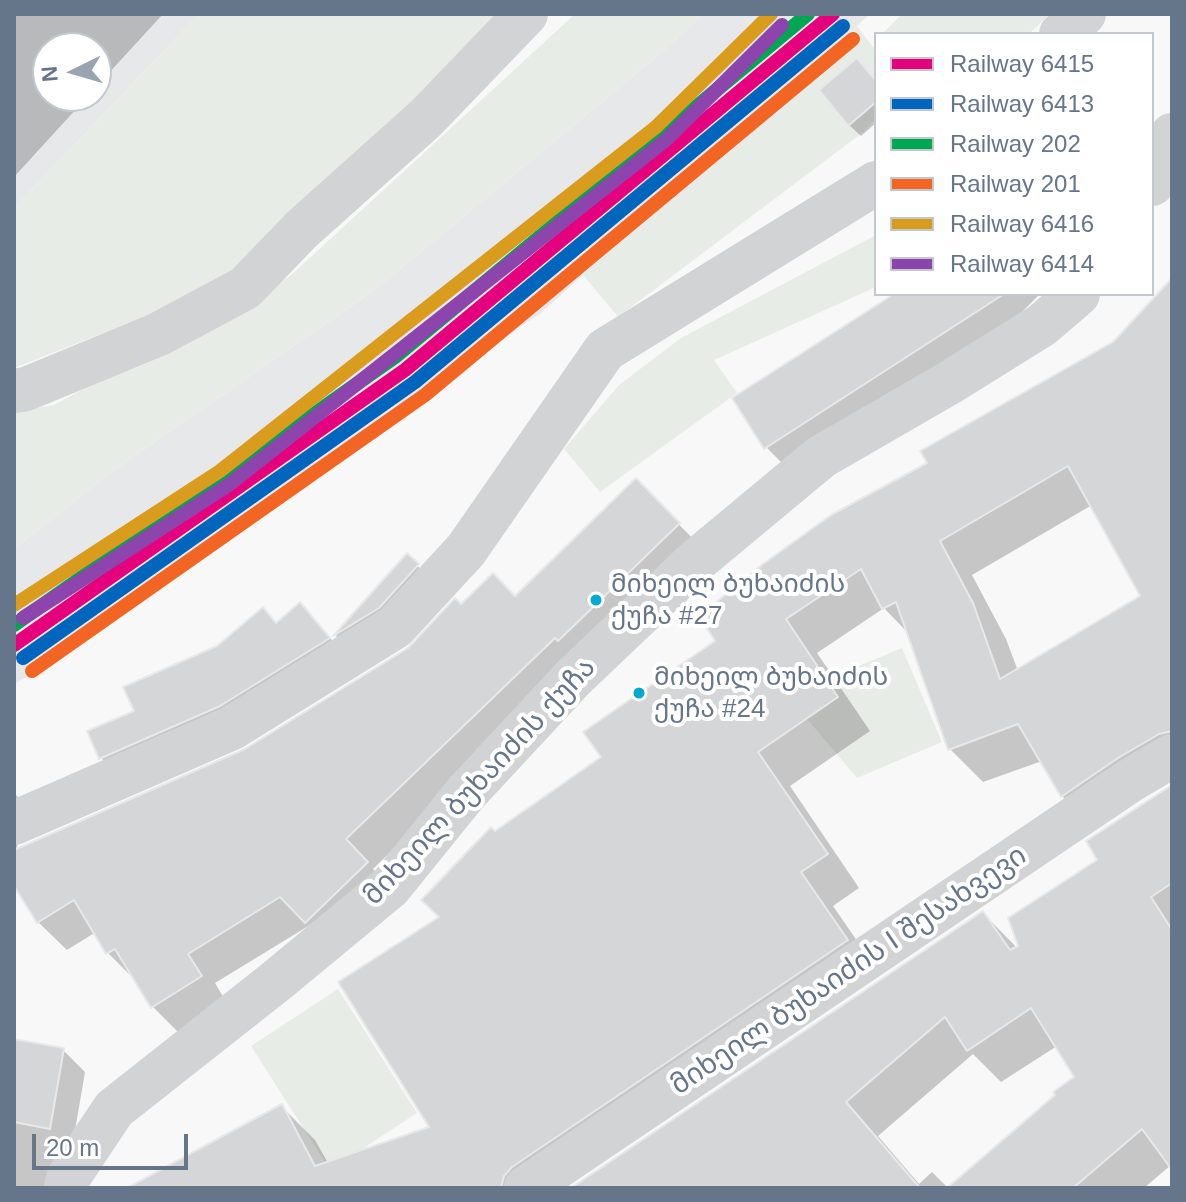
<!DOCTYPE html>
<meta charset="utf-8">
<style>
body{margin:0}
#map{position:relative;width:1186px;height:1202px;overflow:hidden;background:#f8f8f8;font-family:Arial,sans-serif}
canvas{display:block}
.frame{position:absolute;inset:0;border:16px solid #66768a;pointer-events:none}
.legend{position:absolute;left:874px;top:32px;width:280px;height:264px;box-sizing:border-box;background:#fff;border:2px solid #c2c8d0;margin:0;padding:10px 14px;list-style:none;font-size:24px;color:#66768a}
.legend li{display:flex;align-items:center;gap:16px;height:40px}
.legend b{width:40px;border:2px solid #c2c8d0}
.north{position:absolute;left:32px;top:32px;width:80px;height:80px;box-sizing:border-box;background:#fff;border:2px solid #c2c8d0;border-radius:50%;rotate:265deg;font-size:22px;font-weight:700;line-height:32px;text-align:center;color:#66768a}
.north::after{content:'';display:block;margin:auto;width:28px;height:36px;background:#99a4b0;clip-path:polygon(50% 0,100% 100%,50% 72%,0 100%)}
.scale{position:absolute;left:32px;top:1134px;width:156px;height:36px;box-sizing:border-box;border:4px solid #66768a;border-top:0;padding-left:10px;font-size:24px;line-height:28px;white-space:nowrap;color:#66768a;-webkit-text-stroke:6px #fff;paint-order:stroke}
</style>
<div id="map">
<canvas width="1186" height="1202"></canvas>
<div class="frame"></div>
<ul class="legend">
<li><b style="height:10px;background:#e5007d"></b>Railway 6415</li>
<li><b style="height:10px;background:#0065bd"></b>Railway 6413</li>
<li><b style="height:10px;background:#00a651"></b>Railway 202</li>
<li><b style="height:10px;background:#f26522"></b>Railway 201</li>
<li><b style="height:10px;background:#da9c1c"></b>Railway 6416</li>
<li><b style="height:10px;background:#8e44ad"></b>Railway 6414</li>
</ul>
<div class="north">N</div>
<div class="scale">20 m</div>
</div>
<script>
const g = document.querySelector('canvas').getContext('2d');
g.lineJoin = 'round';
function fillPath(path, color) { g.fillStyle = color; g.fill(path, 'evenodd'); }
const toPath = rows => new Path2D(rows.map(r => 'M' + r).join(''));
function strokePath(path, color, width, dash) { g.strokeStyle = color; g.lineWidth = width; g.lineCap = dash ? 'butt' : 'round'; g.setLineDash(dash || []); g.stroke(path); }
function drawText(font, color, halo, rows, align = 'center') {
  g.font = font + ' Arial,"Noto Sans Georgian",sans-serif'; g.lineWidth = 8; g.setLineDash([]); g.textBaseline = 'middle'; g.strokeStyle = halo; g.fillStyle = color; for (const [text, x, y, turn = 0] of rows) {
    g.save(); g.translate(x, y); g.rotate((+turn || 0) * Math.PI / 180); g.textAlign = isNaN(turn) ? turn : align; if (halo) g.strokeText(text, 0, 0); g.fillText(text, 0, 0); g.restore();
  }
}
const built = toPath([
 [14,14,199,14,14,208],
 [48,48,96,48,96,96,48,96],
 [703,14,870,14,540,314,469,359,220,540,75,632,47,666,14,684,14,549,114,470,376,289,661,53]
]);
const green = toPath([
 [199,14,505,14,213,290,14,368,14,208],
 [575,14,703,14,661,53,376,289,114,470,14,549,14,412,54,405,290,276],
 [902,14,1050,14,1029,34,884,34,883,33],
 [857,26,876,51,876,119,862,133,618,317,583,275],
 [876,235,876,287,714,360,737,393,600,492,564,449,619,385,681,338],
 [902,648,942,742,857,778,801,712,849,670],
 [338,989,417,1113,330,1170,251,1046]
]);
const shadow = toPath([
 [14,14,163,14,96,87,96,48,48,48,48,96,88,96,14,177],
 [876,81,876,123,861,136,849,125],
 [1172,281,1172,779,1095,829,1062,796,1042,761,983,782,950,749,908,633,884,608,817,653,870,731,790,786,859,888,833,906,880,974,563,1188,131,1188,281,1106,315,1140,328,1163,432,1128,442,917,494,833,604,758,718,642,930,463,1114,343],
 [1092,505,1143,597,1018,671,1006,639,972,575],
 [898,294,1040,294,1000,334,789,470,766,447],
 [636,481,706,552,584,665,373,869,395,892,335,950,310,925,215,983,228,1005,181,1035,153,1007,136,981,108,953,96,932,67,950,38,922,14,882,14,793,24,803,21,837,16,849,246,751,410,650,461,607,515,599],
 [407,556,429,577,346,646,336,636],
 [300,605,350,660,122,779,101,758,136,712,277,624],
 [1172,787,1172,1167,1171,1165,1144,1188,950,1188,1077,1077,1057,1046,1001,1082,973,1054,878,1136,919,1184,932,1172,948,1188,583,1188,983,913,1022,953,1100,861],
 [14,1041,63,1050,85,1072,72,1148,68,1188,14,1188]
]);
const building = toPath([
 [857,58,876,81,876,102,848,126,819,90,857,58],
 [1172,278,1172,731,1159,734,1118,758,1061,797,1018,724,948,750,896,602,882,609,861,569,786,619,838,697,758,752,828,854,801,872,848,940,512,1167,504,1176,501,1188,127,1188,282,1104,315,1166,429,1127,338,982,439,917,421,900,491,827,495,831,601,757,583,732,715,641,699,616,763,564,831,515,927,463,920,451,1113,342,1172,278],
 [1068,466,1140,596,1000,679,973,603,940,541,1068,466],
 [894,294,1004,294,764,449,732,398,894,294],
 [636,478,680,523,558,641,555,638,346,839,368,862,305,923,280,897,188,954,202,976,151,1008,115,949,106,954,74,900,37,923,14,886,14,850,245,749,408,648,455,598,461,604,493,573,515,596,636,478],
 [407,553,419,564,379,608,333,636,407,553],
 [300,602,330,638,220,706,99,759,87,731,134,711,123,687,217,646,263,607,276,623,300,602],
 [1172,785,1172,883,1151,897,1172,930,1172,1170,1142,1129,1073,1188,947,1188,1055,1095,1053,1092,1074,1077,1031,1008,967,1051,945,1017,846,1102,920,1188,571,1188,983,911,1010,950,1018,946,1008,918,1097,860,1086,841,1172,785],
 [14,1039,64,1048,50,1129,14,1122,14,1039]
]);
const minor = toPath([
 [1061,34,1084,14],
 [1152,184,1170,153,1172,135],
 [14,391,26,389,159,334,245,288,302,229,426,118,526,14],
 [14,823,232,728,395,627,466,550,605,350,876,183],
 [66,1188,68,1178,114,1109,275,982,390,887,466,793,573,678,696,561,821,457,949,383,1042,325,1078,294],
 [526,1188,1131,780,1172,756]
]);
const rail1 = toPath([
 [14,645,405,370,833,14]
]);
const rail2 = toPath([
 [23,658,415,382,843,26]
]);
const rail3 = toPath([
 [14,625,395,357,808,14]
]);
const rail4 = toPath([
 [32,671,425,395,853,39]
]);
const rail5 = toPath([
 [14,605,220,471,656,127,771,14]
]);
const rail6 = toPath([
 [23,618,230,484,666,140,782,25]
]);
const markers = [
 [596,600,7,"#00a9ce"],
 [639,693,7,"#00a9ce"]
];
const busNames = [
 ["მიხეილ ბუხაიძის",611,585],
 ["ქუჩა #27",611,617],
 ["მიხეილ ბუხაიძის",654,678],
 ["ქუჩა #24",654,710]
];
const streetNames = [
 ["მიხეილ ბუხაიძის ქუჩა",480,782,-47],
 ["მიხეილ ბუხაიძის I შესახვევი",849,971,-34]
];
fillPath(built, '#e7e8e9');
fillPath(green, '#e8ece6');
fillPath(shadow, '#0003');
fillPath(building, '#d5d6d8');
strokePath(building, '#e8e8e8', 2);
strokePath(minor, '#d2d3d4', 44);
strokePath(rail1, '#e5007d', 14);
strokePath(rail2, '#0065bd', 14);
strokePath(rail3, '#00a651', 14);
strokePath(rail4, '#f26522', 14);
strokePath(rail5, '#da9c1c', 14);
strokePath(rail6, '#8e44ad', 14);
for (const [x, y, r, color] of markers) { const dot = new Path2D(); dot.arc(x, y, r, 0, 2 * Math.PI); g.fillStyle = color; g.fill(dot); strokePath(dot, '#fff', 3); }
drawText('26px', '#66768a', '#fff', busNames, 'left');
drawText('28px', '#66768a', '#fff', streetNames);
</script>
